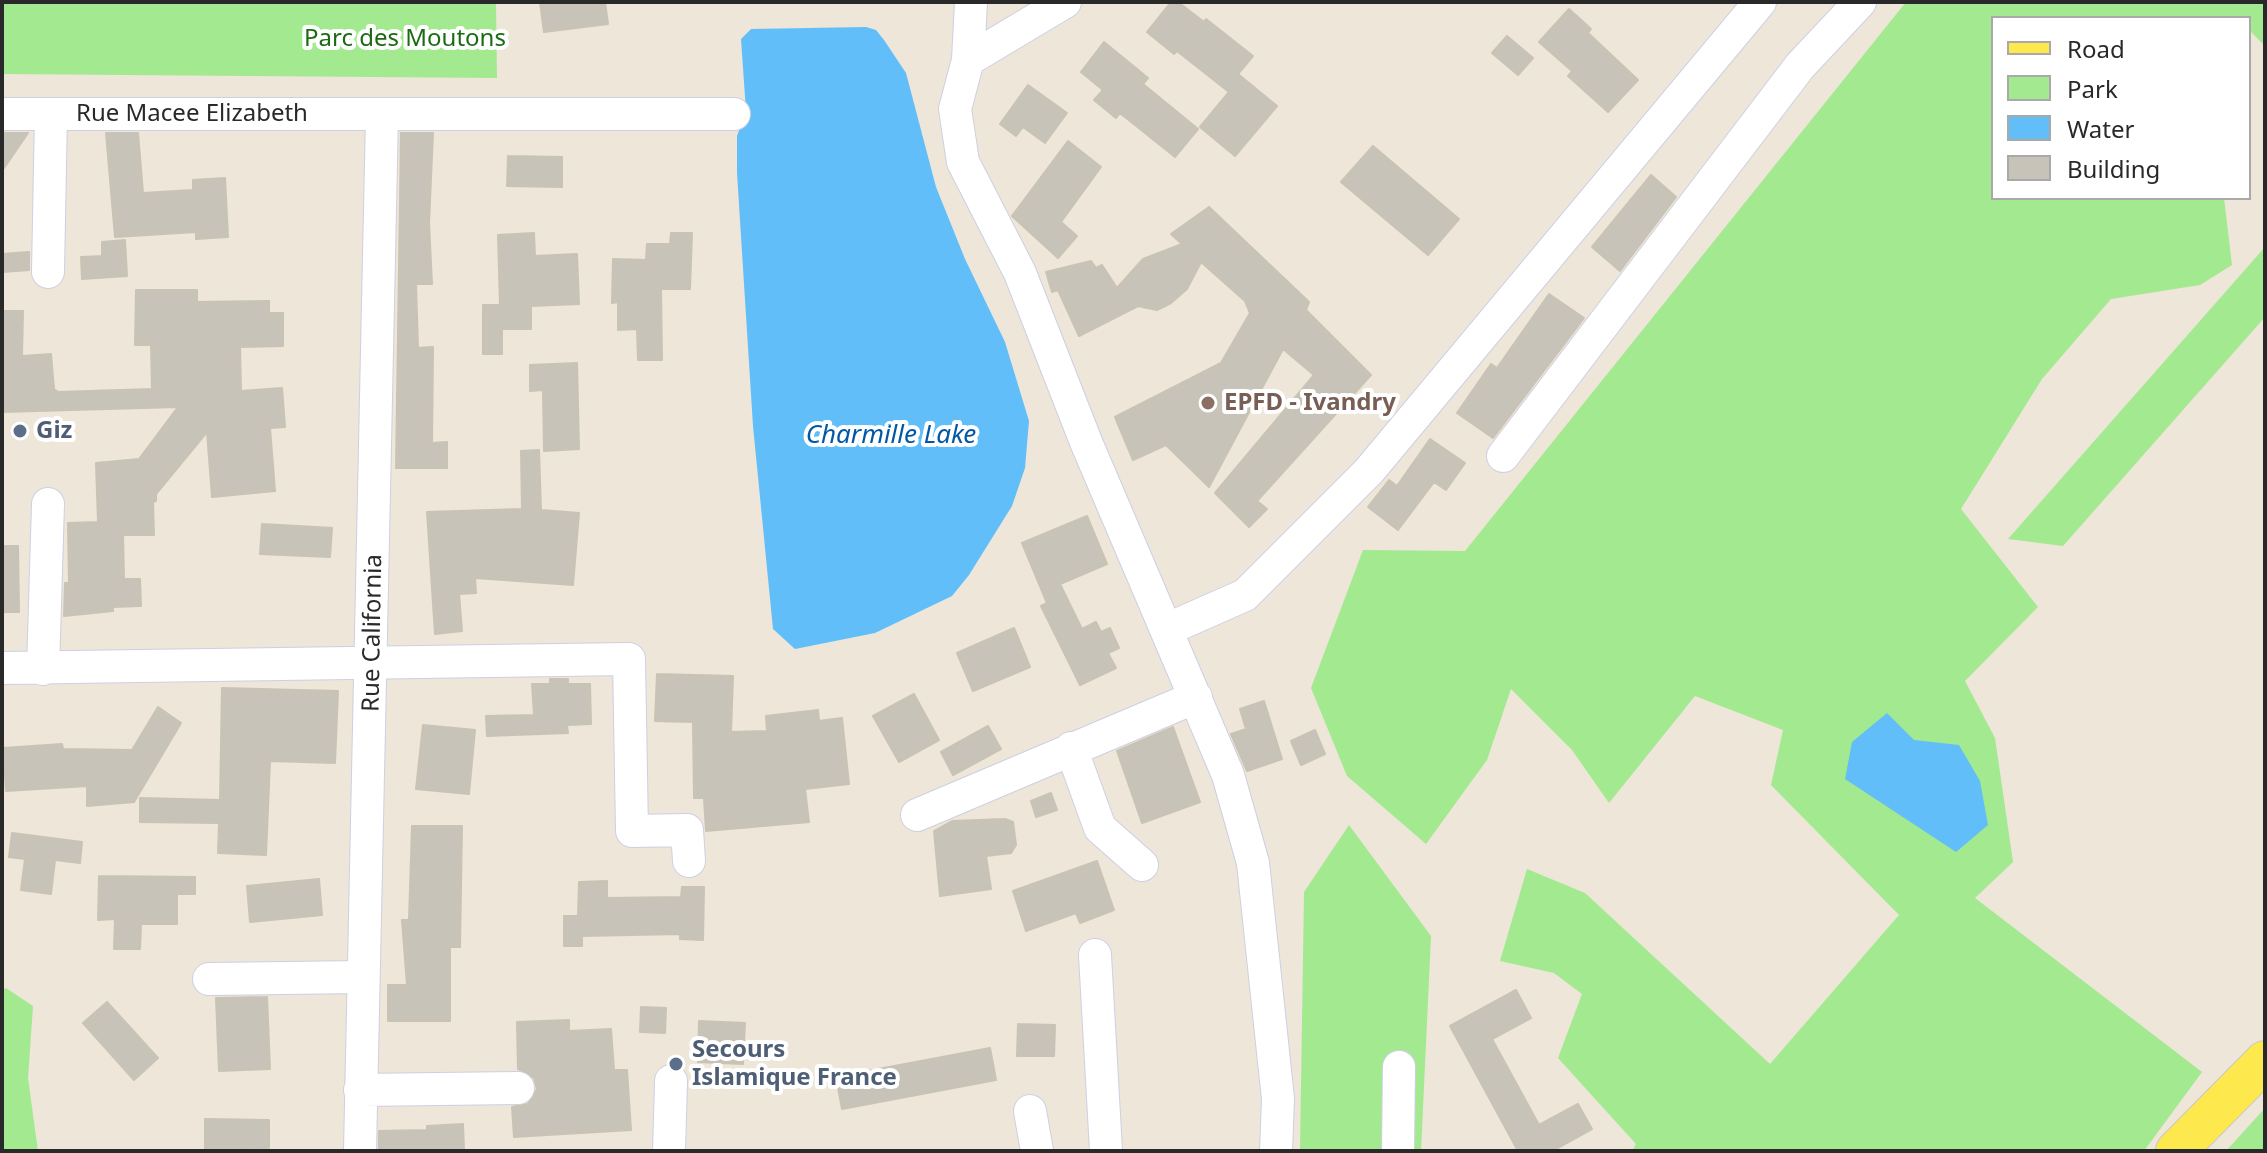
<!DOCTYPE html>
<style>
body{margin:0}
#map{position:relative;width:2267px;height:1153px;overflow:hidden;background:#ede6d9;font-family:"Noto Sans",sans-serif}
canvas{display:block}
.frame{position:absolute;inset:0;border:4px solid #292929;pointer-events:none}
.legend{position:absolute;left:1991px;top:16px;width:260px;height:184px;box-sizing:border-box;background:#fff;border:2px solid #a9a9a9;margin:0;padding:10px 14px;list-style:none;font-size:24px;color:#292929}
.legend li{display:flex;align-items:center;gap:16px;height:40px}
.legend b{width:40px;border:2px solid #a9a9a9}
</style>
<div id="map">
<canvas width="2267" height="1153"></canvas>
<div class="frame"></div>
<ul class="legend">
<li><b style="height:10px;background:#fde94e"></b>Road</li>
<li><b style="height:22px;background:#a3e990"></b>Park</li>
<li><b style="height:22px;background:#61bef9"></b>Water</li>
<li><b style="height:22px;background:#c8c3b9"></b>Building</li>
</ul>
</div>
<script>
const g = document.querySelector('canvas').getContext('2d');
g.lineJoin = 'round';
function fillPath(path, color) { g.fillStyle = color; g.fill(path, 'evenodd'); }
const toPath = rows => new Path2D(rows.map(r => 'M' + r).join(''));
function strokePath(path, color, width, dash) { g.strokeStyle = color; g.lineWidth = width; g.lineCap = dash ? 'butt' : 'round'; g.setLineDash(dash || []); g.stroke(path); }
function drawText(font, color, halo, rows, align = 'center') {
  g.font = font + ' "Noto Sans",sans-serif'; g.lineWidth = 8; g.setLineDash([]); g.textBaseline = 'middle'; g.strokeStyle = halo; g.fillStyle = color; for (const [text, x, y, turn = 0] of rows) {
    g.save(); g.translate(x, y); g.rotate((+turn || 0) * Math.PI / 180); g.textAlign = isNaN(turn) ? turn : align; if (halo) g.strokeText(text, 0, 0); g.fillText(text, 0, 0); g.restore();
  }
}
const green = toPath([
 [2,2,496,2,497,78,2,74],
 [1906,2,2265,2,2265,46,2249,30,2249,18,1993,18,1993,198,2224,198,2232,265,2200,285,2111,299,2042,379,1961,509,2038,607,1965,681,1995,738,2013,862,1975,898,2202,1072,2144,1151,1632,1151,1636,1144,1558,1058,1582,994,1554,973,1500,961,1527,869,1585,893,1770,1064,1899,915,1771,785,1783,730,1695,696,1609,803,1572,750,1511,689,1487,760,1426,844,1347,776,1311,688,1363,550,1465,551],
 [2265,247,2265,317,2063,546,2008,539],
 [1349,825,1431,936,1421,1151,1300,1151,1304,892],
 [6,988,33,1006,28,1078,38,1151,2,1151,2,990],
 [2265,1108,2265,1151,2226,1151]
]);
const water = toPath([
 [866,27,876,30,884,40,906,73,936,187,965,259,1005,342,1029,421,1025,468,1012,506,969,575,952,596,875,633,795,649,773,629,753,426,737,173,737,136,746,111,741,39,751,29],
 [1887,713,1914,740,1959,745,1980,781,1988,825,1956,852,1845,779,1852,742]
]);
const building = toPath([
 [540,2,605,2,608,24,544,32,540,2],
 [1171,2,1178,2,1204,22,1206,19,1253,56,1238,74,1277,106,1235,156,1200,127,1229,92,1177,51,1174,54,1147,32,1171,2],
 [1569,9,1591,29,1588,33,1638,80,1608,112,1568,76,1572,71,1539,42,1569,9],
 [1507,36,1533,58,1518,75,1492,53,1507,36],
 [1104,42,1148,78,1143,84,1198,129,1175,157,1120,113,1116,118,1094,100,1103,90,1081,72,1104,42],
 [1028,85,1067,113,1045,143,1023,127,1016,136,1000,124,1028,85],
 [4,133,28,133,2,171,2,136,4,133],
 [106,133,138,133,143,193,193,190,193,180,225,178,228,237,196,239,196,232,115,237,106,133],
 [401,133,433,133,429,223,432,284,416,284,418,348,433,347,432,443,447,442,447,468,396,468,401,133],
 [1068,141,1101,167,1061,222,1077,236,1058,258,1012,216,1068,141],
 [1373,146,1459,219,1428,255,1341,182,1373,146],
 [508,156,562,157,562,187,507,186,508,156],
 [1651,175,1676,197,1620,271,1592,247,1651,175],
 [1209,207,1309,302,1306,310,1371,375,1257,501,1267,509,1249,527,1215,493,1314,375,1283,349,1209,487,1166,445,1133,460,1115,417,1221,363,1250,313,1245,301,1201,262,1187,289,1171,303,1157,310,1138,306,1079,336,1058,290,1052,292,1046,272,1091,261,1096,268,1102,265,1117,288,1143,259,1182,244,1171,234,1209,207],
 [534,233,535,256,577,254,579,304,531,306,531,329,502,329,502,354,483,354,483,305,500,305,498,235,534,233],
 [671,233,692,233,690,289,661,289,662,360,638,360,637,329,618,330,618,302,612,303,613,259,646,260,647,244,670,244,671,233],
 [125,240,127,276,82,279,81,257,102,256,102,242,125,240],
 [29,252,29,270,2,272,2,254,29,252],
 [136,290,197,290,197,302,269,301,269,313,283,313,283,346,240,347,241,391,282,388,285,427,270,428,275,491,212,497,207,432,156,494,156,501,153,502,154,535,123,535,124,579,140,579,141,606,113,607,113,611,64,616,65,583,69,583,68,523,98,522,96,463,139,459,178,407,2,412,2,311,23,311,22,356,51,354,54,389,58,392,152,389,151,345,135,345,136,290],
 [1549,294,1584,318,1493,438,1457,413,1491,364,1497,368,1549,294],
 [577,363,579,449,544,451,543,390,530,391,530,365,577,363],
 [1430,439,1465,463,1446,490,1434,482,1398,530,1368,507,1389,480,1397,486,1430,439],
 [539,450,541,510,579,513,573,585,475,578,476,593,459,594,462,631,435,634,427,512,522,509,521,451,539,450],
 [1087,516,1107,564,1060,584,1082,629,1096,622,1101,632,1110,628,1119,648,1108,653,1116,668,1080,685,1041,606,1047,603,1022,543,1087,516],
 [262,524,332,528,330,557,260,554,262,524],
 [2,546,18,546,19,612,2,612,2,546],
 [1014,628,1030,667,973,691,957,653,1014,628],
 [657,674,733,676,731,732,767,731,766,716,818,710,819,721,842,718,849,784,805,789,809,822,706,831,704,798,694,798,693,722,655,721,657,674],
 [550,679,568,679,568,684,590,684,591,724,567,725,568,733,487,736,486,716,534,715,532,684,550,684,550,679],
 [222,688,338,691,335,763,270,761,266,855,218,853,219,823,140,822,140,798,220,800,222,688],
 [914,694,939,740,899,762,873,716,914,694],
 [1264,701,1282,759,1247,771,1231,734,1246,729,1240,709,1264,701],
 [158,707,181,723,134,802,87,806,87,786,6,791,3,748,62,744,63,749,132,750,158,707],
 [423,725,475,730,469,794,416,789,423,725],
 [988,726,1001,749,953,775,941,752,988,726],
 [1173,727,1200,802,1142,823,1117,751,1173,727],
 [1315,730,1325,754,1301,765,1291,741,1315,730],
 [1051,793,1057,810,1036,817,1031,801,1051,793],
 [1005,819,1013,822,1016,845,1011,853,986,856,991,889,940,896,934,831,952,821,1005,819],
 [412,826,462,826,460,947,450,947,450,1021,388,1021,388,985,407,985,402,920,409,920,412,826],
 [12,833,82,842,80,863,55,860,51,894,21,890,25,859,9,857,12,833],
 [1097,861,1114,910,1080,923,1076,913,1026,931,1013,891,1097,861],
 [99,876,195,877,195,894,177,894,177,924,141,924,140,949,114,949,115,919,98,920,99,876],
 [319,879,322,915,250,922,247,886,319,879],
 [607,881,607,898,681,897,682,887,704,887,703,940,680,939,680,934,582,936,582,946,564,946,564,916,578,916,579,882,607,881],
 [1516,990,1531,1018,1492,1039,1539,1125,1578,1104,1592,1129,1552,1151,1518,1151,1450,1026,1516,990],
 [267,997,270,1069,219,1071,216,998,267,997],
 [107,1002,158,1058,134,1080,83,1023,107,1002],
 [641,1007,666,1008,665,1033,640,1032,641,1007],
 [569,1020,569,1031,611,1029,614,1070,627,1070,631,1130,514,1137,512,1107,528,1104,537,1089,534,1078,518,1069,517,1022,569,1020],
 [699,1021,745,1023,743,1064,698,1062,699,1021],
 [1018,1024,1055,1025,1054,1056,1017,1056,1018,1024],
 [990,1048,996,1080,842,1109,836,1077,990,1048],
 [205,1119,269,1120,269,1148,205,1151,205,1119],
 [463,1124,464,1151,379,1151,379,1131,427,1130,427,1126,463,1124]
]);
const minor = toPath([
 [1065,2,968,60,955,109,963,162,1020,273,1086,442,1228,775,1253,863,1278,1099,1276,1151],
 [968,60,971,2],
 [2,114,734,114],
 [48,272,51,114],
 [1503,456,1800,66,1860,2],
 [1168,629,1245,595,1369,471,1760,2],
 [2,668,629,659,632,831,687,830,689,861],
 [43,669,48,504],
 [1071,748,1100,828,1142,865],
 [917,815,1196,697],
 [1095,955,1106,1151],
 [209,979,362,977],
 [360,1090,518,1088],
 [1030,1111,1037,1151],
 [360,1151,382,115],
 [669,1151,671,1081],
 [1398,1151,1399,1067]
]);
const major = toPath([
 [2176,1151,2265,1061]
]);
const markers = [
 [1208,403,8,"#8d6e63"],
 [20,431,8,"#5c6f8a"],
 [676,1064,8,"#5c6f8a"]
];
const parkNames = [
 ["Parc des Moutons",405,39]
];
const streetNames = [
 ["Rue Macee Elizabeth",192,114],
 ["Rue California",373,633,-89]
];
const educationNames = [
 ["EPFD - Ivandry",1224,403]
];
const serviceNames = [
 ["Giz",36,431],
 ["Secours",692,1050],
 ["Islamique France",692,1078]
];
const waterNames = [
 ["Charmille Lake",891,436]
];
fillPath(green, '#a3e990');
fillPath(water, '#61bef9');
fillPath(building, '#c8c3b9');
strokePath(building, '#c8c3b3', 2);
strokePath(minor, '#cecfe3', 34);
strokePath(major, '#c7c7c7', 42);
strokePath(minor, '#fff', 32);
strokePath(major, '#fde94e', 40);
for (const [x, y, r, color] of markers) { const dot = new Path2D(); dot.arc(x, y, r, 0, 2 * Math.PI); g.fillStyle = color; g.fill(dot); strokePath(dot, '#fff', 3); }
drawText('24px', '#1b6b13', '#fff', parkNames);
drawText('24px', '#292929', '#fff', streetNames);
drawText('bold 24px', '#785e54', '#fff', educationNames, 'left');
drawText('bold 24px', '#4e5e75', '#fff', serviceNames, 'left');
drawText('italic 26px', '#0258a4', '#fff', waterNames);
</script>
